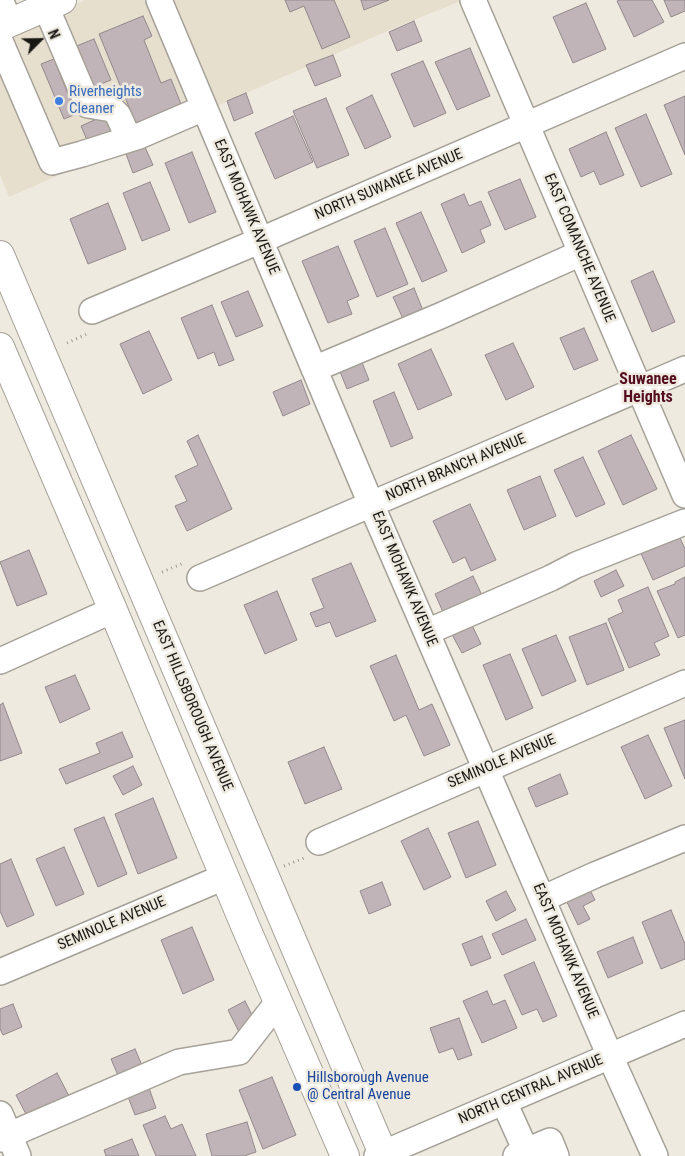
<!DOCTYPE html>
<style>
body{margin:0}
#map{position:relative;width:685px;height:1156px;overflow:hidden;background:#efeae0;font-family:"Roboto Condensed",sans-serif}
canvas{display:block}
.north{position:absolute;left:15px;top:15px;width:50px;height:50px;-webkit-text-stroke:4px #efeae0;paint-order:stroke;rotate:67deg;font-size:14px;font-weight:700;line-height:20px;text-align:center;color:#191814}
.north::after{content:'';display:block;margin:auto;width:18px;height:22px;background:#191814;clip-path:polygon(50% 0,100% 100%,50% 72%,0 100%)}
</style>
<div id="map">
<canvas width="685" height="1156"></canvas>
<div class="north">N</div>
</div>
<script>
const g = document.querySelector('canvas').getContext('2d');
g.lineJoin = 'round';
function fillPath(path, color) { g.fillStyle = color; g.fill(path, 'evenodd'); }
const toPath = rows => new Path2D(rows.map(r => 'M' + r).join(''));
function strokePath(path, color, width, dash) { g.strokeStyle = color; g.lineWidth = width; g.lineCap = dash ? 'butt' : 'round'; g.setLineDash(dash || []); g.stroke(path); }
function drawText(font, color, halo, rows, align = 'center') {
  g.font = font + ' "Roboto Condensed",sans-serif'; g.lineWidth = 5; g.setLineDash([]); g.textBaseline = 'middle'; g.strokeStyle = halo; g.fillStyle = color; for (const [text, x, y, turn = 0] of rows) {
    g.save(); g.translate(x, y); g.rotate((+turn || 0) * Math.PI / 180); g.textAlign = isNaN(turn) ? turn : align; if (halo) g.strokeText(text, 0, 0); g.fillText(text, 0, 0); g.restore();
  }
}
const built = toPath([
 [85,0,144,0,194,116,9,197,0,175,0,37],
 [169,0,460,0,461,1,392,29,215,107]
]);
const building = toPath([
 [285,0,334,0,350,37,322,49,304,6,290,12,285,0],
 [361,0,389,0,364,10,361,0],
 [619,0,652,0,664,22,634,37,617,1,619,0],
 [664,0,685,0,685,11,671,17,664,0],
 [586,3,606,49,573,63,553,17,586,3],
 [143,16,152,36,144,40,161,83,171,79,181,104,136,124,99,34,143,16],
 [414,21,422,41,397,51,389,32,414,21],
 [94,39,111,80,86,90,69,49,94,39],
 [470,48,490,96,457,110,435,62,470,48],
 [333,55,341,76,315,86,306,65,333,55],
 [54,59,76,114,64,119,41,64,54,59],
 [423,61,446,113,414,127,391,74,423,61],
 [246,93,253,113,234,121,227,101,246,93],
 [372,95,391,137,365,149,346,108,372,95],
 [685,96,685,155,664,105,685,96],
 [326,98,349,155,317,168,293,111,326,98],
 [108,114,117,136,90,147,81,126,108,114],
 [646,114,672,174,641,187,615,128,646,114],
 [293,116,313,162,275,179,255,133,293,116],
 [606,132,624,175,600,185,594,171,581,177,569,149,606,132],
 [145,147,153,165,133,173,126,154,145,147],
 [192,152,216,212,189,223,165,163,192,152],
 [520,179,536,217,505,230,488,192,520,179],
 [150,182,170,230,142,241,123,193,150,182],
 [464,194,469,206,481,201,491,225,480,230,485,242,462,253,441,204,464,194],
 [108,203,126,249,88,264,70,219,108,203],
 [421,212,447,271,422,282,396,223,421,212],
 [385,228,408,284,377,297,354,241,385,228],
 [338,246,359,296,347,301,352,314,328,323,302,261,338,246],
 [653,271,675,322,652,332,631,281,653,271],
 [414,288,424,313,404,321,393,297,414,288],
 [248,291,263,326,236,337,221,302,248,291],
 [212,305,234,360,219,366,214,352,198,359,181,318,212,305],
 [584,328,598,360,574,370,560,338,584,328],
 [149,331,172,380,143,394,120,344,149,331],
 [513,343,534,387,506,400,485,355,513,343],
 [431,349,452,395,418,410,398,364,431,349],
 [359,355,369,380,347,389,337,364,359,355],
 [301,380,310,404,283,416,273,392,301,380],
 [394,392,413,438,391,447,373,401,394,392],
 [198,435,232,509,187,531,175,506,187,501,175,476,198,465,187,441,198,435],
 [631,435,657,489,623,505,598,451,631,435],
 [583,457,605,504,576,517,554,470,583,457],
 [540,476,556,516,524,530,507,490,540,476],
 [470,504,496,560,471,571,465,557,453,563,433,521,470,504],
 [677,531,685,549,685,566,653,580,638,547,677,531],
 [29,550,47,594,17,606,0,562,29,550],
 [351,563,376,621,336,637,330,622,316,627,310,613,324,608,312,579,351,563],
 [616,570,624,586,601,597,594,581,616,570],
 [473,576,486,604,447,621,435,594,473,576],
 [685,577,685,635,678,638,657,591,675,584,675,582,685,577],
 [648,587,669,636,654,643,660,655,629,668,608,619,623,612,618,600,648,587],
 [277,591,297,640,265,654,244,605,277,591],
 [470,621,481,644,462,653,450,631,470,621],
 [606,623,624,670,587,685,569,637,606,623],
 [556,635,576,681,542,696,522,649,556,635],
 [510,654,533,708,506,720,483,665,510,654],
 [396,655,419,710,432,704,450,745,424,756,406,715,394,721,370,666,396,655],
 [75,675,90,709,60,723,45,687,75,675],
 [3,703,22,753,0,761,0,705,3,703],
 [685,720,685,779,664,728,685,720],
 [122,732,133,757,66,784,59,769,100,753,96,743,122,732],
 [648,735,672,786,645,799,621,747,648,735],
 [324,747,342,789,305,804,288,762,324,747],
 [133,766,142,785,123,795,113,776,133,766],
 [560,774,568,794,536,807,528,788,560,774],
 [153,798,177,858,138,874,115,814,153,798],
 [104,817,127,874,98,887,74,829,104,817],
 [478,821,496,865,466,878,448,833,478,821],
 [428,828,451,877,424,890,401,841,428,828],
 [64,847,84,894,56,906,36,859,64,847],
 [11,859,34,915,7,927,0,911,0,864,11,859],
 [382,882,391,905,369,914,360,891,382,882],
 [588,886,595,900,583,906,590,919,578,925,565,898,588,886],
 [506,891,516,910,496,921,486,901,506,891],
 [671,910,685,944,685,959,661,969,642,922,671,910],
 [526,919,536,940,502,955,492,934,526,919],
 [192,927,214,980,183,994,161,940,192,927],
 [482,936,491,958,471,966,462,944,482,936],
 [633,937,643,963,608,978,597,952,633,937],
 [534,962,557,1016,543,1022,537,1009,522,1015,504,975,534,962],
 [487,991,493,1005,505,1000,517,1028,482,1043,463,1001,487,991],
 [245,1001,257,1025,240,1034,228,1010,245,1001],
 [13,1004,22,1027,3,1035,0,1029,0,1009,13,1004],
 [459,1018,472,1055,458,1060,453,1048,439,1053,430,1028,459,1018],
 [135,1049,144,1070,120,1080,111,1059,135,1049],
 [57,1073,69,1096,28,1118,16,1095,57,1073],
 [272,1077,296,1135,263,1149,239,1090,272,1077],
 [147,1082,156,1108,135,1115,125,1089,147,1082],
 [165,1116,171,1129,182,1124,196,1156,156,1156,143,1125,165,1116],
 [247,1122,256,1152,244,1156,212,1156,206,1134,247,1122],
 [132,1139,139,1156,106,1156,104,1150,132,1139]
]);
const path = toPath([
 [67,343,89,333],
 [162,572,184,563],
 [284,866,304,858]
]);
const minor = toPath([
 [0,0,10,22],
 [159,0,371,504,610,1056,655,1156],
 [473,0,685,495],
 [46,7,88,105,112,109,118,115,129,139],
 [0,41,52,162,82,154,139,136,204,108],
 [92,311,259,241,685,56],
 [314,369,440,316,581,253],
 [200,578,685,369],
 [427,632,551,578,576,565,685,522],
 [0,661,113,610],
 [319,842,685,683],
 [542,899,595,875,685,838],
 [0,972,224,877],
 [504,1102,526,1151,516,1156],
 [0,1114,18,1156],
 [0,1139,179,1062,239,1052,278,1002],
 [526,1151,550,1141,556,1156],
 [377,1156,685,1024]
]);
const major = toPath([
 [0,27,62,0],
 [0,255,384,1156],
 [0,347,113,610,246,928,345,1156]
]);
const markers = [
 [59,101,5,"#3f7fe0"],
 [297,1087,5,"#1a4fb4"]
];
const shopNames = [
 ["Riverheights",69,92],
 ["Cleaner",69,109]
];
const streetNames = [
 ["NORTH SUWANEE AVENUE",389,185,-23],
 ["EAST MOHAWK AVENUE",246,207,67],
 ["EAST COMANCHE AVENUE",579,248,67],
 ["NORTH BRANCH AVENUE",456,468,-23],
 ["EAST MOHAWK AVENUE",404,579,67],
 ["EAST HILLSBOROUGH AVENUE",192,706,67],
 ["SEMINOLE AVENUE",502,762,-23],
 ["SEMINOLE AVENUE",112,924,-23],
 ["EAST MOHAWK AVENUE",565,951,67],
 ["NORTH CENTRAL AVENUE",531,1090,-23]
];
const transitNames = [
 ["Hillsborough Avenue",307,1078],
 ["@ Central Avenue",307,1095]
];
const neighbourhoodNames = [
 ["Suwanee",648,380],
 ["Heights",648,398]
];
fillPath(built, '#e7dfce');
fillPath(building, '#c0b4b8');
strokePath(building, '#93888c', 1);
strokePath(minor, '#a6a198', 28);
strokePath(major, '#a6a198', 30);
strokePath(path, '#9f9b94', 3, [1, 4]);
strokePath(minor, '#fff', 25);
strokePath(major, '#fff', 28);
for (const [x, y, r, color] of markers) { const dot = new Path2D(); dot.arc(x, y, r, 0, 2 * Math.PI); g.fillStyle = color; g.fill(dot); strokePath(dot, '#efeae0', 2); }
drawText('15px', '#366cbe', '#efeae0', shopNames, 'left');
drawText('15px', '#191814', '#efeae0', streetNames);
drawText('15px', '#164399', '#efeae0', transitNames, 'left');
drawText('bold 16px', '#530d1e', '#efeae0', neighbourhoodNames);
</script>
